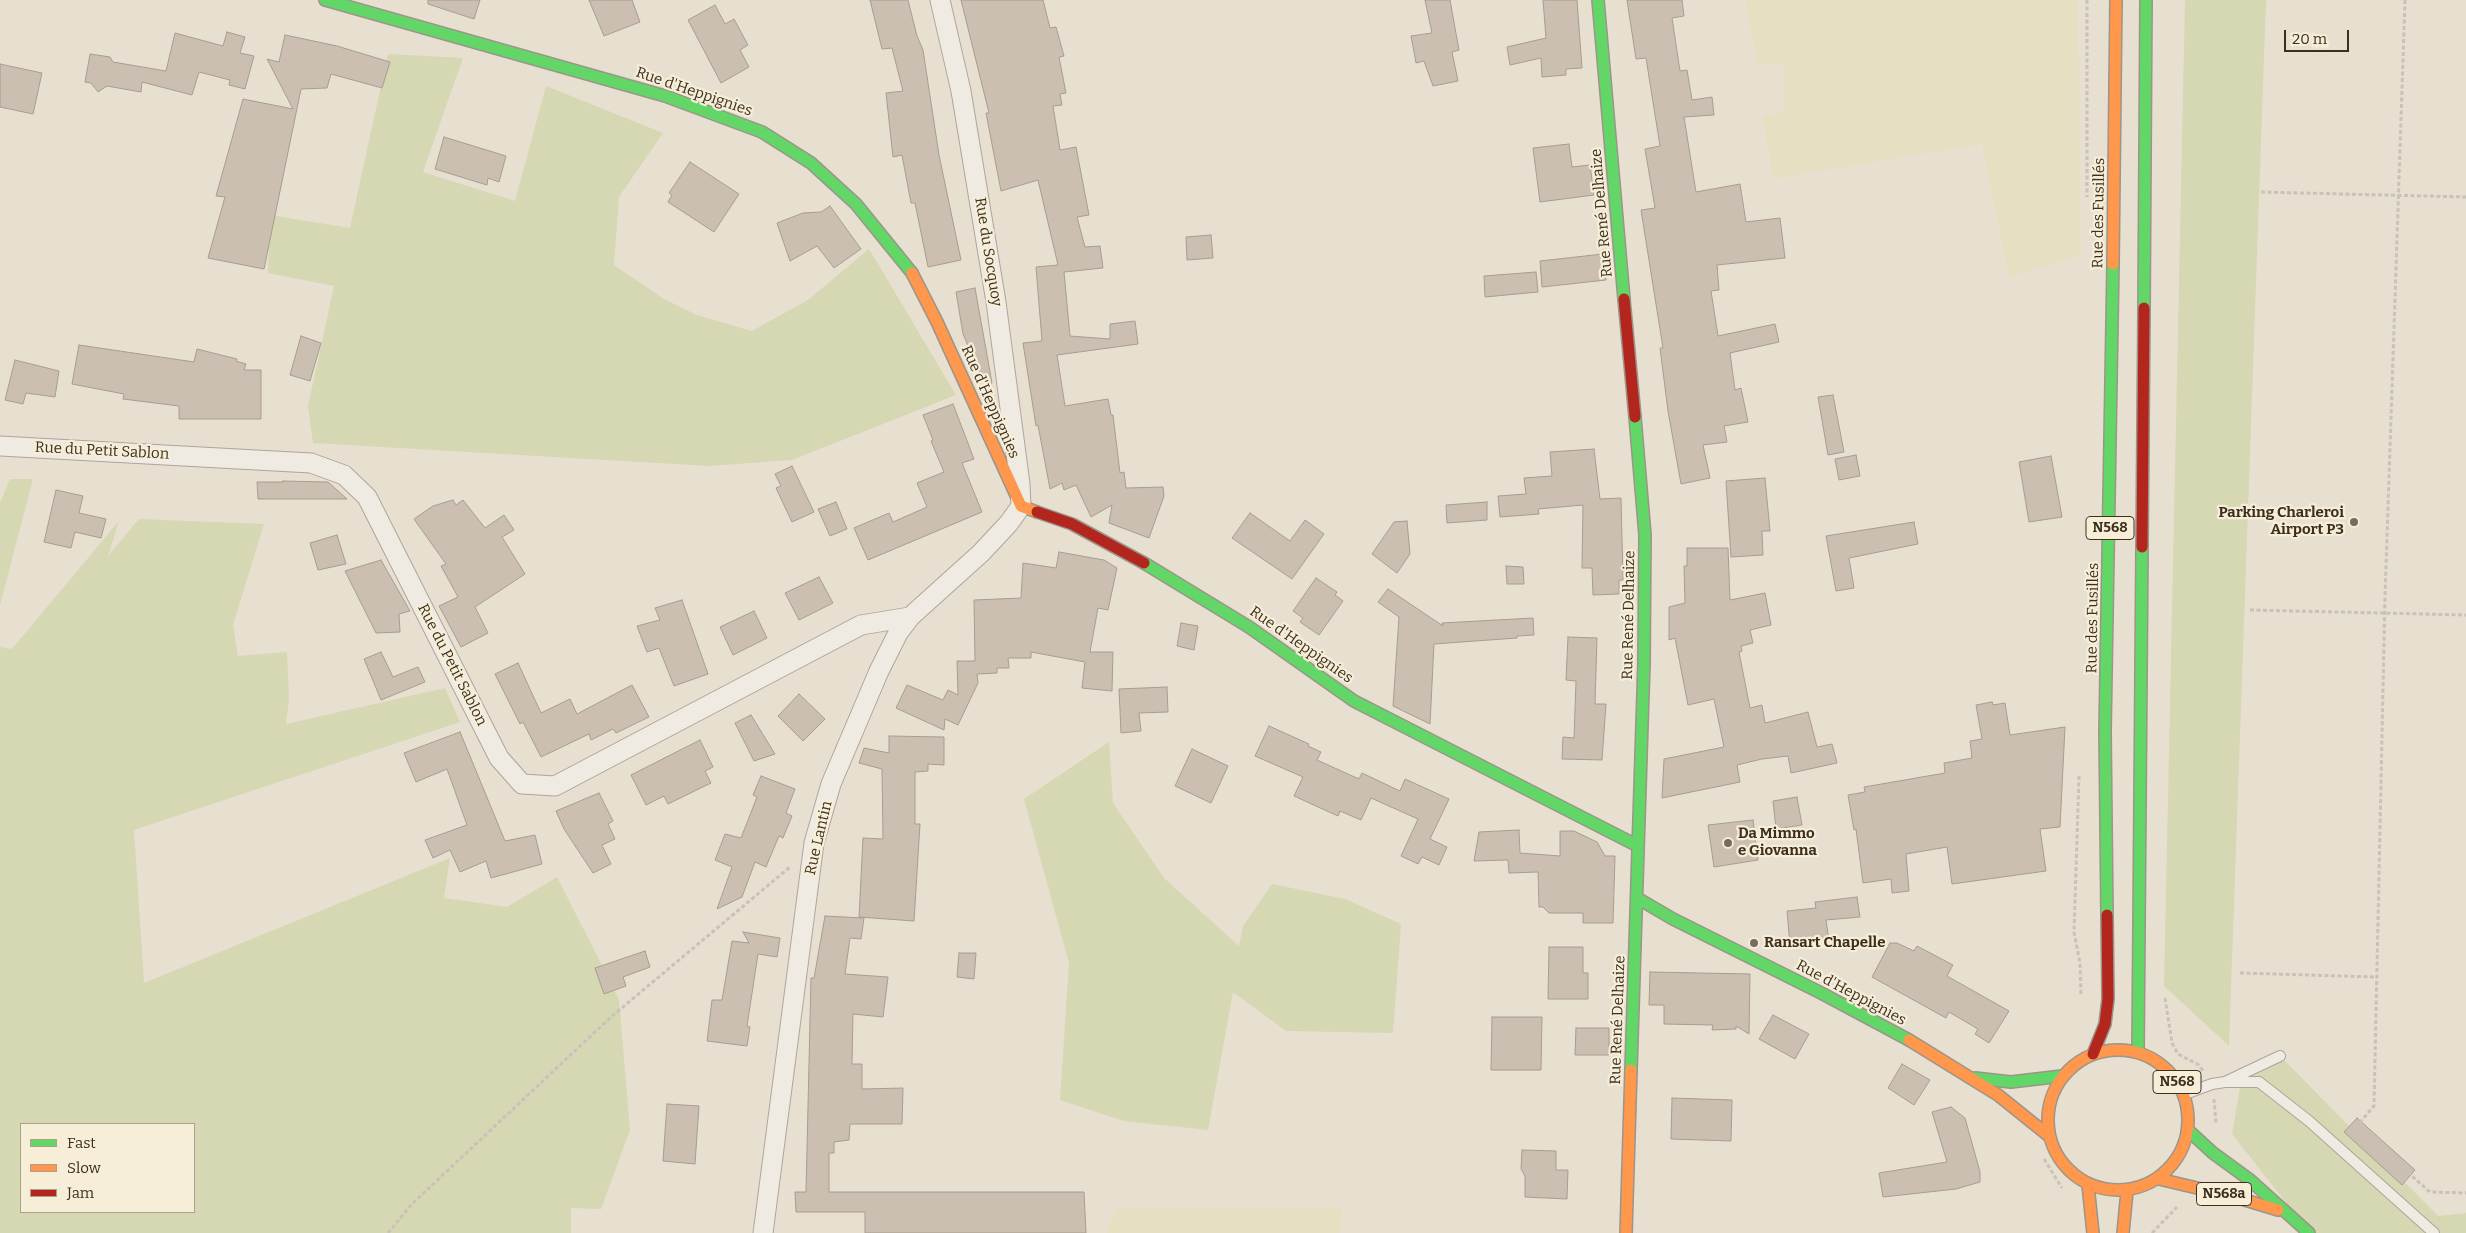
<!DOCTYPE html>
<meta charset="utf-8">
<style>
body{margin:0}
#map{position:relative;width:2466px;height:1233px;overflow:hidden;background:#e7e0d1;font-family:Bitter,serif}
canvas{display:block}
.legend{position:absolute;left:20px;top:1123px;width:175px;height:90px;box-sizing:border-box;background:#f7eed8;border:1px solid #ada18e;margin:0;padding:6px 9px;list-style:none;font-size:15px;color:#3d2e20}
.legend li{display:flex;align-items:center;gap:10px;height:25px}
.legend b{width:25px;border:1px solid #ada18e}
.scale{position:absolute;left:2284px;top:30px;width:65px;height:22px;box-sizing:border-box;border:2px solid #3d2e20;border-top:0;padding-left:6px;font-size:15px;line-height:18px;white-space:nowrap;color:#3d2e20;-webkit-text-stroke:4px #f7eed8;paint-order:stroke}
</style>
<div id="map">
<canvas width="2466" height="1233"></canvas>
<ul class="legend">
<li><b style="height:6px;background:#63d668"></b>Fast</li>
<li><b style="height:6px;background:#ff974d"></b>Slow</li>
<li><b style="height:6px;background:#b3261e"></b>Jam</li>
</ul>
<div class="scale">20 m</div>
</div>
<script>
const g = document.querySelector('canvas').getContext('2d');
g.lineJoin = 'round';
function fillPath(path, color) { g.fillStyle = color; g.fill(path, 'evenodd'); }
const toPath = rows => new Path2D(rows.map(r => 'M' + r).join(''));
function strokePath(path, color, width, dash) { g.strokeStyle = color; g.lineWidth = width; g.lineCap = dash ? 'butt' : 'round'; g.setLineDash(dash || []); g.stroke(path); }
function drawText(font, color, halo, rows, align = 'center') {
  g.font = font + ' Bitter,serif'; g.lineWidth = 4.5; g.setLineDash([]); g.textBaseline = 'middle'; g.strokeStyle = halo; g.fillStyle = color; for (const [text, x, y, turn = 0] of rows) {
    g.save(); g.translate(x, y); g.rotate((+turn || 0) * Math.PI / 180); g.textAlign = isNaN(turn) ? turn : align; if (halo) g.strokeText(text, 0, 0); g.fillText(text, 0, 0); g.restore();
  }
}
const farmland = toPath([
 [1745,0,2078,0,2081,255,2009,277,1982,144,1773,179,1763,116,1785,112,1784,65,1758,64],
 [1342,1207,1340,1233,1106,1233,1115,1209]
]);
const green = toPath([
 [2185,0,2266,0,2229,1046,2164,986],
 [388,54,463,58,423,172,515,201,546,86,663,133,619,197,614,265,664,299,697,315,752,331,808,300,869,249,956,395,792,460,709,466,313,443,308,406,334,286,268,273,270,215,350,228],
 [10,479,33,479,0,605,0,503],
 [139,519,264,524,233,625,238,656,287,652,289,700,286,724,445,688,460,722,134,830,144,983,450,858,444,898,507,907,557,877,619,999,630,1130,601,1209,571,1208,571,1233,0,1233,0,647,12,649,119,521,108,556],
 [21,1124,194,1124,194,1212,21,1212],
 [1109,742,1113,803,1164,878,1239,946,1243,926,1272,884,1345,899,1401,924,1393,1033,1286,1031,1233,992,1208,1130,1124,1121,1060,1100,1069,963,1024,799],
 [2280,1056,2438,1216,2466,1213,2466,1233,2310,1233,2232,1134,2241,1082]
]);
const building = toPath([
 [428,0,480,0,474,19,428,4,428,0],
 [589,0,632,0,640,22,604,36,589,0],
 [870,0,908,0,917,36,923,50,939,155,961,260,928,267,915,203,911,203,902,155,893,157,886,93,903,91,892,48,882,49,870,0],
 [961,0,1043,0,1050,28,1056,27,1064,56,1059,57,1066,93,1060,94,1062,105,1053,106,1060,150,1076,147,1089,215,1077,217,1085,247,1100,246,1103,268,1064,272,1070,336,1110,339,1110,324,1135,321,1138,344,1057,355,1065,406,1108,399,1111,415,1113,415,1120,473,1124,472,1126,488,1163,487,1164,496,1149,538,1109,523,1112,505,1091,517,1076,485,1064,490,1062,483,1050,489,1038,425,1036,426,1023,343,1042,341,1036,267,1058,265,1038,180,1001,191,986,113,989,113,961,0],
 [1425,0,1450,0,1459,50,1452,52,1458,81,1433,86,1424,61,1416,63,1411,36,1432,33,1425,0],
 [1543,0,1577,0,1582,68,1566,69,1566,75,1542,77,1541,58,1510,65,1507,47,1546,38,1543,0],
 [1627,0,1682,0,1684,16,1672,18,1680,71,1687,70,1692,100,1712,97,1714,115,1684,117,1696,192,1740,184,1746,222,1780,218,1785,258,1717,265,1719,290,1711,291,1718,336,1775,324,1779,342,1730,353,1735,390,1741,388,1748,422,1724,426,1727,442,1703,445,1710,478,1681,484,1668,411,1660,348,1663,348,1641,210,1655,208,1645,149,1660,146,1646,58,1636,59,1627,0],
 [715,5,725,24,734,19,748,45,740,50,749,67,721,83,688,20,715,5],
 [227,32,245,37,240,53,254,56,245,89,229,85,230,80,199,72,192,95,142,82,141,92,107,86,98,92,91,83,85,82,90,54,110,57,113,62,166,71,175,33,223,46,227,32],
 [285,35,337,46,390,62,382,88,331,74,327,88,301,89,264,269,208,258,225,197,216,196,243,99,293,109,267,59,279,62,285,35],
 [0,64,42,73,33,114,0,107,0,64],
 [444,137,506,156,499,182,488,178,487,185,435,169,444,137],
 [1569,144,1572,167,1590,165,1594,195,1540,202,1533,148,1569,144],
 [690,162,739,194,714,232,668,202,672,195,669,193,690,162],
 [830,206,861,249,834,268,817,246,790,261,777,223,803,213,821,212,830,206],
 [1211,235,1213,258,1187,260,1186,237,1211,235],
 [1603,254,1606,280,1542,287,1540,261,1603,254],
 [1536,272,1538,292,1485,297,1484,276,1536,272],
 [975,288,992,383,985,385,963,334,956,292,975,288],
 [301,336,321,343,310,381,290,375,301,336],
 [79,345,194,362,197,349,237,359,236,361,246,364,244,370,261,370,261,419,179,419,179,406,123,399,124,394,72,384,79,345],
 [15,360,59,371,55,397,26,393,23,404,5,400,15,360],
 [1833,395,1844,452,1828,455,1818,397,1833,395],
 [953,404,974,459,962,463,982,512,868,560,854,528,889,513,893,522,927,507,917,483,944,472,931,441,933,440,923,415,953,404],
 [1594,449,1600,499,1621,498,1623,580,1619,580,1619,594,1593,595,1592,568,1582,568,1583,505,1538,509,1539,514,1500,517,1498,496,1526,494,1524,478,1552,476,1550,452,1594,449],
 [1856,455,1860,476,1839,480,1835,459,1856,455],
 [2051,456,2062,517,2029,522,2019,462,2051,456],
 [792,466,814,512,792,522,776,488,781,486,775,474,792,466],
 [1765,478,1770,531,1762,531,1763,555,1731,557,1726,481,1765,478],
 [283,481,328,482,347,499,258,499,257,482,283,482,283,481],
 [56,490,83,496,79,513,106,519,101,538,75,532,71,548,44,542,56,490],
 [453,500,456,505,463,500,485,528,504,515,514,530,502,537,525,574,475,607,488,633,461,647,439,606,458,597,441,566,446,564,414,519,433,506,453,500],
 [836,502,847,529,830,536,818,509,836,502],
 [1487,502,1487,520,1447,523,1446,505,1487,502],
 [1250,513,1290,541,1305,520,1324,534,1292,579,1232,538,1250,513],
 [1407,521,1410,554,1397,573,1372,554,1394,522,1407,521],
 [1914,522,1918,544,1849,558,1854,588,1836,591,1826,536,1914,522],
 [337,535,346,564,318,570,310,543,337,535],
 [1687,548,1728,548,1730,600,1765,593,1771,625,1750,630,1753,643,1741,646,1742,651,1739,652,1750,708,1762,705,1765,723,1808,712,1817,747,1832,744,1837,763,1791,773,1788,756,1762,759,1737,765,1740,782,1662,798,1664,759,1724,747,1714,699,1688,705,1675,638,1669,640,1669,607,1685,603,1684,566,1687,566,1687,548],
 [1059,552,1104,560,1117,568,1108,610,1098,608,1090,652,1113,652,1112,691,1082,688,1085,662,1031,652,1031,658,1008,658,1009,668,997,668,997,673,977,674,978,683,958,725,945,719,944,730,896,708,907,685,943,700,948,690,958,695,957,661,975,661,974,600,1021,598,1023,563,1056,568,1059,552],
 [381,560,410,611,399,614,400,632,376,633,345,571,381,560],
 [1506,566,1523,567,1524,584,1507,584,1506,566],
 [819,577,833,603,799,620,785,593,819,577],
 [1316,578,1337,592,1335,595,1343,601,1319,635,1300,622,1303,618,1293,611,1316,578],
 [1388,589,1443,626,1442,623,1533,618,1534,635,1517,636,1517,638,1434,644,1430,724,1393,706,1399,617,1378,602,1388,589],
 [682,600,708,674,674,686,659,648,647,652,637,626,660,620,655,608,682,600],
 [754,611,767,638,733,655,720,627,754,611],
 [1181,623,1198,626,1194,650,1177,646,1181,623],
 [1568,637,1597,638,1595,704,1606,704,1602,760,1562,759,1563,737,1574,738,1576,681,1566,680,1568,637],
 [381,652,393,677,418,667,425,682,381,700,364,659,381,652],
 [518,663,541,713,570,699,577,714,632,685,649,717,616,733,613,729,591,740,589,734,541,757,523,722,520,724,495,674,518,663],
 [1167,687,1168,712,1139,713,1141,731,1121,733,1119,689,1167,687],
 [799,694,825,719,803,741,778,716,799,694],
 [1992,702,1993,705,2005,703,2010,735,2065,727,2060,827,2040,829,2046,871,1952,884,1947,847,1906,854,1909,891,1892,893,1891,879,1863,883,1856,829,1854,830,1848,795,1865,792,1864,787,1945,773,1944,763,1972,758,1970,741,1982,739,1976,705,1992,702],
 [751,715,775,754,754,761,735,723,751,715],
 [1269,726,1309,744,1308,746,1321,752,1317,760,1359,779,1362,773,1400,791,1405,779,1449,799,1430,839,1447,847,1439,865,1422,857,1418,864,1401,856,1418,819,1371,798,1361,820,1340,811,1338,816,1294,796,1303,777,1255,756,1269,726],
 [460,732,505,841,535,835,542,864,491,878,486,861,460,872,450,850,433,858,425,840,467,825,447,769,416,782,404,753,460,732],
 [889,736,944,737,944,765,928,764,928,771,915,772,915,824,920,824,914,921,859,917,863,838,883,839,882,769,859,763,864,748,889,753,889,736],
 [700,740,713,767,705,771,711,783,668,804,664,796,646,805,631,775,700,740],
 [1192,749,1228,766,1211,803,1175,786,1192,749],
 [761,776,795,789,786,813,792,816,783,838,779,836,766,867,755,862,742,897,717,909,732,867,715,860,725,834,741,838,757,797,753,795,761,776],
 [599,793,613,821,608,824,615,839,602,845,611,864,593,873,564,829,556,811,599,793],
 [1797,797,1802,825,1776,829,1773,801,1797,797],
 [1753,820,1758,860,1714,867,1708,825,1753,820],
 [1519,830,1520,853,1560,856,1560,831,1574,831,1597,842,1605,856,1615,856,1613,923,1583,923,1583,913,1549,913,1543,907,1539,907,1538,872,1509,873,1508,860,1474,861,1479,832,1519,830],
 [1857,897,1860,917,1826,920,1829,940,1790,945,1787,911,1816,908,1815,902,1857,897],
 [825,916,864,918,861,939,850,938,845,974,888,977,883,1017,853,1014,852,1064,862,1064,862,1089,903,1088,902,1124,850,1124,849,1140,834,1142,834,1153,829,1153,829,1192,1084,1192,1086,1233,865,1233,865,1212,796,1212,795,1192,806,1192,811,978,814,978,825,916],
 [743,932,780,938,777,957,758,954,747,1026,750,1027,747,1046,707,1041,712,1000,722,1000,732,941,749,943,743,932],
 [1890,943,1897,943,1914,951,1917,946,1953,965,1947,976,2009,1011,1989,1043,1975,1034,1978,1029,1949,1012,1946,1018,1872,977,1890,943],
 [1549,947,1583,947,1583,973,1588,973,1588,999,1548,999,1549,947],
 [645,951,650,967,623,977,626,986,604,994,595,968,645,951],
 [959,953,976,953,974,979,957,977,959,953],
 [1650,972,1750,974,1749,1034,1736,1026,1736,1029,1712,1030,1713,1025,1664,1024,1664,1005,1649,1005,1650,972],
 [1773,1015,1809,1034,1795,1059,1759,1039,1773,1015],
 [1492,1017,1542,1017,1541,1070,1491,1070,1492,1017],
 [1576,1028,1609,1028,1609,1055,1575,1055,1576,1028],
 [1902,1064,1930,1080,1914,1105,1888,1088,1902,1064],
 [1672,1098,1732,1100,1731,1141,1671,1139,1672,1098],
 [667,1104,699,1106,695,1164,663,1161,667,1104],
 [1951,1107,1965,1118,1980,1172,1980,1182,1956,1189,1883,1197,1879,1173,1947,1162,1932,1112,1951,1107],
 [2357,1118,2415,1170,2402,1185,2344,1132,2357,1118],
 [1522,1150,1556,1151,1556,1170,1568,1170,1567,1199,1525,1197,1525,1176,1521,1169,1522,1150]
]);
const path = toPath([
 [2087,0,2087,197],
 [2405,0,2385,597,2374,1106,2356,1127,2430,1192,2466,1193],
 [2261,192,2466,197],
 [2250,610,2466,615],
 [2079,776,2074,932,2080,963,2081,996],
 [2240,973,2377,977],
 [2165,998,2172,1043,2178,1054,2199,1065,2203,1071],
 [2214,1099,2216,1123],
 [2044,1159,2062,1188],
 [388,1233,412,1204,611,1017,790,867],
 [2152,1233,2177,1207]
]);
const lane = toPath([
 [2225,1082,2259,1082,2309,1121,2434,1233],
 [2185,1094,2212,1084,2225,1082,2280,1056]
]);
const street = toPath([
 [0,446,311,463,344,475,367,497,499,758,522,784,555,786,861,625,910,617],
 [763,1233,814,843,831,784,879,671,898,633,910,617,981,553,1009,523,1021,506,1020,484,996,302,961,91,940,0]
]);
const fast = toPath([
 [325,0,665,96,762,132,811,163,856,204,912,273],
 [1598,0,1624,299],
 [2144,308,2146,0],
 [1144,563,1249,627,1354,701,1638,846],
 [1637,898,1673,919,1823,994,1909,1040],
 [2107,915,2105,731,2113,264],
 [2138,1052,2142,547],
 [1631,1070,1644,662,1645,535,1635,417],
 [1975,1078,2011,1082,2062,1076],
 [2189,1131,2213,1153,2250,1180,2309,1233]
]);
const slow = toPath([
 [2113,264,2116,0],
 [912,273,937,322,1021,506,1037,512],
 [1909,1040,1998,1095,2049,1136],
 '2048 1120a70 70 0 1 1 140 0a70 70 0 1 1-140 0Z',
 [2159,1179,2235,1197,2278,1210],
 [2088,1185,2093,1233],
 [1626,1233,1631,1070],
 [2123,1233,2127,1191]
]);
const jam = toPath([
 [1624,299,1635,417],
 [1037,512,1072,524,1144,563],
 [2142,547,2144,308],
 [2093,1054,2105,1024,2108,999,2107,915]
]);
const markers = [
 [2354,522,5,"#786c5e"],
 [1728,843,5,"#786c5e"],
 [1754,943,5,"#786c5e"]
];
const shields = [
 [2110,528,48],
 [2177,1082,48],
 [2224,1194,55]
];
const shieldNames = [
 ["N568",2110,528],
 ["N568",2177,1082],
 ["N568a",2224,1194]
];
const streetNames = [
 ["Rue d'Heppignies",694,92,19],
 ["Rue René Delhaize",1602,213,-95],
 ["Rue des Fusillés",2099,213,-89],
 ["Rue du Socquoy",988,252,81],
 ["Rue d'Heppignies",990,402,66],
 ["Rue du Petit Sablon",102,451,3],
 ["Rue René Delhaize",1629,615,-89],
 ["Rue des Fusillés",2093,618,-89],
 ["Rue d'Heppignies",1301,645,35],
 ["Rue du Petit Sablon",452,665,63],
 ["Rue Lantin",819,838,-77],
 ["Rue d'Heppignies",1851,993,28],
 ["Rue René Delhaize",1618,1020,-88]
];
const poiNames = [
 ["Parking Charleroi",2344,513,"right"],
 ["Airport P3",2344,530,"right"],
 ["Da Mimmo",1738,834],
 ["e Giovanna",1738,851],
 ["Ransart Chapelle",1764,943]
];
fillPath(farmland, '#e6dfc2');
fillPath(green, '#d6d7b3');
fillPath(building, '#cbbfb2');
strokePath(building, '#a89c90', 1);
strokePath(lane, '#ada599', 12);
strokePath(street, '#ada599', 21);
strokePath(fast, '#9c958a', 14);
strokePath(slow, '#9c958a', 14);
strokePath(jam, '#9c958a', 14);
strokePath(path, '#c8c2b9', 3, [4, 2.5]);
strokePath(lane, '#efebe3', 10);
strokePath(street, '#efebe3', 19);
strokePath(fast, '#63d668', 11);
strokePath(slow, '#ff974d', 11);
strokePath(jam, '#b3261e', 11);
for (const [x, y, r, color] of markers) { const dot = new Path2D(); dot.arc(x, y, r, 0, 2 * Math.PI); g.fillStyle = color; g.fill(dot); strokePath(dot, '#f7eed8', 2); }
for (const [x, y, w] of shields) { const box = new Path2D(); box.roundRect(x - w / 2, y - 11.5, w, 23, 4); g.fillStyle = '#f7eed8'; g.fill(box); strokePath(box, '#3d2e20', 1); }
drawText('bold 14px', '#3d2e20', null, shieldNames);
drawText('15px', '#3d2e20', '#f7eed8', streetNames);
drawText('bold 15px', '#3d2e20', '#f7eed8', poiNames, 'left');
</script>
